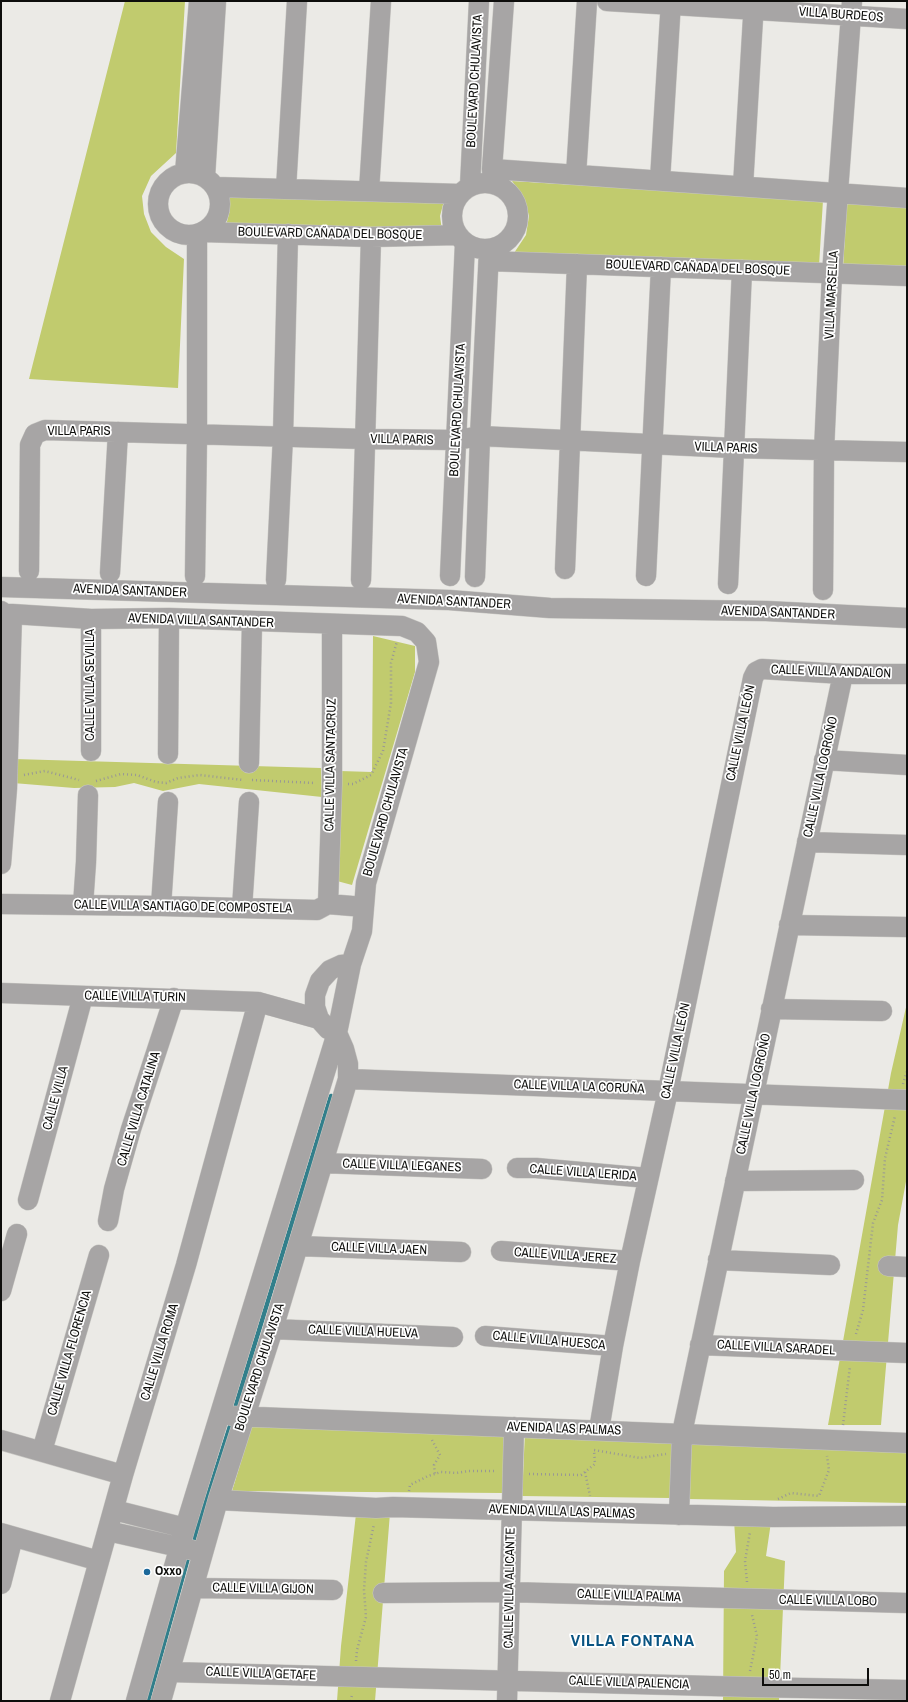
<!DOCTYPE html>
<meta charset="utf-8">
<style>
body{margin:0}
#map{position:relative;width:908px;height:1702px;overflow:hidden;background:#ebeae6;font-family:"Archivo Narrow",sans-serif}
canvas{display:block}
.frame{position:absolute;inset:0;border:2px solid #0e0e0c;pointer-events:none}
.scale{position:absolute;left:762px;top:1668px;width:107px;height:18px;box-sizing:border-box;border:2px solid #0e0e0c;border-top:0;padding-left:5px;font-size:12px;line-height:14px;white-space:nowrap;color:#0e0e0c;-webkit-text-stroke:3px #fff;paint-order:stroke}
</style>
<div id="map">
<canvas width="908" height="1702"></canvas>
<div class="frame"></div>
<div class="scale">50 m</div>
</div>
<script>
const g = document.querySelector('canvas').getContext('2d');
g.lineJoin = 'round';
function fillPath(path, color) { g.fillStyle = color; g.fill(path, 'evenodd'); }
const toPath = rows => new Path2D(rows.map(r => 'M' + r).join(''));
function strokePath(path, color, width, dash) { g.strokeStyle = color; g.lineWidth = width; g.lineCap = dash ? 'butt' : 'round'; g.setLineDash(dash || []); g.stroke(path); }
function drawText(font, color, halo, rows, align = 'center') {
  g.font = font + ' "Archivo Narrow",sans-serif'; g.lineWidth = 3.5; g.setLineDash([]); g.textBaseline = 'middle'; g.strokeStyle = halo; g.fillStyle = color; for (const [text, x, y, turn = 0] of rows) {
    g.save(); g.translate(x, y); g.rotate((+turn || 0) * Math.PI / 180); g.textAlign = isNaN(turn) ? turn : align; if (halo) g.strokeText(text, 0, 0); g.fillText(text, 0, 0); g.restore();
  }
}
const green = toPath([
 [125,1,185,1,176,153,151,176,142,196,144,214,151,232,166,247,184,259,178,388,29,379],
 [512,181,823,200,819,266,514,253,526,235,529,216,524,198],
 [227,191,444,201,440,216,442,231,226,226,230,209],
 [847,201,907,205,907,269,843,267],
 [373,636,415,646,415,672,352,885,337,881,340,771,372,772],
 [14,759,321,768,322,797,199,784,163,791,134,783,115,787,74,788,13,783],
 [907,1003,907,1176,898,1225,881,1425,828,1425,891,1073],
 [252,1425,504,1434,503,1493,232,1491],
 [525,1433,673,1441,670,1498,522,1496],
 [692,1437,907,1450,907,1503,688,1499],
 [390,1513,375,1701,337,1701,341,1646,356,1514],
 [734,1520,771,1522,766,1556,785,1561,779,1701,723,1701,724,1571,736,1552]
]);
const stream = toPath([
 [235,1408,331,1096],
 [193,1542,231,1423],
 [148,1701,188,1558]
]);
const path = toPath([
 [24,775,45,771,79,780],
 [252,780,315,783],
 [96,781,121,774,137,775,156,782,166,783,178,778,200,775,243,780],
 [348,784,353,784,371,775,383,751,391,703,391,663,397,641],
 [903,1084,907,1071],
 [856,1334,863,1310,873,1223,882,1200,885,1158,895,1116],
 [843,1425,850,1366],
 [432,1440,440,1455,434,1465,435,1474],
 [585,1472,590,1496],
 [529,1474,581,1475,595,1464,594,1450,640,1458,666,1454],
 [409,1491,410,1485,428,1476,441,1472,456,1473,469,1471,496,1471],
 [778,1499,791,1493,819,1496,829,1470,827,1456],
 [747,1582,745,1561,750,1532],
 [356,1661,357,1650,366,1617,364,1590,366,1562,374,1524],
 [750,1671,757,1636,752,1615],
 [351,1701,352,1694]
]);
const minor = toPath([
 [607,1,907,19],
 [492,169,907,198],
 [185,173,199,1],
 '158 204a31 31 0 1 1 62 0a31 31 0 1 1-62 0Z',
 [576,175,587,1],
 [205,177,216,1],
 [660,180,671,1],
 '452 216a33 33 0 1 1 66 0a33 33 0 1 1-66 0Z',
 [493,183,492,169,504,1],
 [470,186,479,1],
 [743,186,754,1],
 [215,187,460,194],
 [286,189,297,1],
 [369,191,381,1],
 [203,232,371,237,457,235],
 [489,261,907,276],
 [565,569,577,264],
 [29,571,30,445,35,434,45,430,365,439,457,440,480,436,733,448,907,452],
 [110,573,118,432],
 [195,576,197,434,197,234],
 [450,576,465,243],
 [646,576,661,267],
 [475,577,480,436,489,250],
 [276,580,283,436,288,234],
 [361,580,371,237],
 [728,584,742,270],
 [1,587,449,600,550,608,766,611,907,618],
 [823,590,824,451,832,274,852,1],
 [1,611,5,614,12,614,91,619,169,618,402,626,417,632,426,642,429,662,366,883,362,931,351,964,337,1033,185,1528,136,1701],
 [91,619,91,751],
 [168,754,169,618],
 [824,760,907,765],
 [249,763,252,622],
 [807,842,907,845],
 [1,864,7,788,12,614],
 [1,904,161,906,317,910,328,904,364,907],
 [328,904,332,784,332,625],
 [83,905,86,862,88,795],
 [161,906,168,802],
 [242,908,249,802],
 [789,925,906,927],
 [1,993,258,1002,319,1019],
 [771,1009,882,1011],
 [348,1079,907,1100],
 [323,1163,482,1169],
 [517,1168,536,1168,648,1178],
 [735,1181,854,1180],
 [28,1200,83,996],
 [108,1221,114,1189,131,1129,174,998],
 [298,1246,461,1252],
 [501,1251,630,1261],
 [718,1260,830,1265],
 [888,1266,907,1267],
 [1,1291,17,1234],
 [273,1329,453,1337],
 [485,1336,613,1346],
 [700,1345,907,1353],
 [232,1416,907,1443],
 [599,1430,613,1346,630,1261,668,1091,753,678,756,672,762,669,843,674,907,674],
 [1,1440,123,1475],
 [42,1451,99,1255],
 [218,1500,376,1508,393,1507,773,1517,907,1516],
 [114,1510,185,1528],
 [679,1515,682,1433,843,674],
 [108,1531,192,1550],
 [1,1533,99,1561],
 [1,1584,13,1537],
 [194,1588,333,1590],
 [383,1593,509,1592,907,1603],
 [169,1672,750,1687,907,1690],
 [60,1701,123,1475,186,1265,258,1002],
 [161,1701,218,1500,273,1329,348,1079,348,1064,344,1049,337,1033,328,1029,319,1019,315,1007,315,995,320,981,330,970,341,965,351,964],
 [507,1701,514,1427]
]);
const markers = [
 [147,1572,4,"#1b689a"]
];
const streetNames = [
 ["VILLA BURDEOS",841,15,4],
 ["BOULEVARD CHULAVISTA",475,81,-87],
 ["BOULEVARD CAÑADA DEL BOSQUE",330,234,1],
 ["BOULEVARD CAÑADA DEL BOSQUE",698,268,2],
 ["VILLA MARSELLA",832,295,-87],
 ["BOULEVARD CHULAVISTA",458,410,-87],
 ["VILLA PARIS",79,432],
 ["VILLA PARIS",402,440,1],
 ["VILLA PARIS",726,448,2],
 ["AVENIDA SANTANDER",130,591,2],
 ["AVENIDA SANTANDER",454,602,3],
 ["AVENIDA SANTANDER",778,613,2],
 ["AVENIDA VILLA SANTANDER",201,621,2],
 ["CALLE VILLA ANDALON",831,672,2],
 ["CALLE VILLA SEVILLA",91,685,-90],
 ["CALLE VILLA LEÓN",741,733,-78],
 ["CALLE VILLA SANTACRUZ",331,765,-89],
 ["CALLE VILLA LOGROÑO",821,777,-78],
 ["BOULEVARD CHULAVISTA",386,812,-74],
 ["CALLE VILLA SANTIAGO DE COMPOSTELA",183,907,1],
 ["CALLE VILLA TURIN",135,997,1],
 ["CALLE VILLA LEÓN",676,1051,-78],
 ["CALLE VILLA LA CORUÑA",579,1087,2],
 ["CALLE VILLA LOGROÑO",754,1094,-78],
 ["CALLE VILLA",56,1098,-75],
 ["CALLE VILLA CATALINA",139,1109,-73],
 ["CALLE VILLA LEGANES",402,1166,2],
 ["CALLE VILLA LERIDA",583,1173,4],
 ["CALLE VILLA JAEN",379,1249,2],
 ["CALLE VILLA JEREZ",565,1256,4],
 ["CALLE VILLA HUELVA",363,1332,2],
 ["CALLE VILLA HUESCA",549,1341,5],
 ["CALLE VILLA SARADEL",776,1348,3],
 ["CALLE VILLA ROMA",160,1352,-73],
 ["CALLE VILLA FLORENCIA",70,1353,-74],
 ["BOULEVARD CHULAVISTA",260,1367,-72],
 ["AVENIDA LAS PALMAS",564,1429,2],
 ["AVENIDA VILLA LAS PALMAS",562,1512,2],
 ["CALLE VILLA ALICANTE",510,1588,-89],
 ["CALLE VILLA GIJON",263,1589,1],
 ["CALLE VILLA PALMA",629,1596,2],
 ["CALLE VILLA LOBO",828,1601,1],
 ["CALLE VILLA GETAFE",261,1674,2],
 ["CALLE VILLA PALENCIA",629,1683,2]
];
const poiNames = [
 ["Oxxo",155,1572]
];
const districtNames = [
 ["VILLA FONTANA",633,1641]
];
fillPath(green, '#c1cb6e');
strokePath(stream, '#327f8b', 4.5);
strokePath(minor, '#c8c7c3', 21);
strokePath(path, '#999895', 2.5, [1, 3]);
strokePath(minor, '#a7a5a5', 20);
for (const [x, y, r, color] of markers) { const dot = new Path2D(); dot.arc(x, y, r, 0, 2 * Math.PI); g.fillStyle = color; g.fill(dot); strokePath(dot, '#fff', 1.5); }
drawText('13px', '#0e0e0c', '#fff', streetNames);
drawText('bold 13px', '#0e0e0c', '#fff', poiNames, 'left');
g.letterSpacing = '1px';
drawText('bold 17px', '#095482', '#fff', districtNames);
g.letterSpacing = '0px';
</script>
